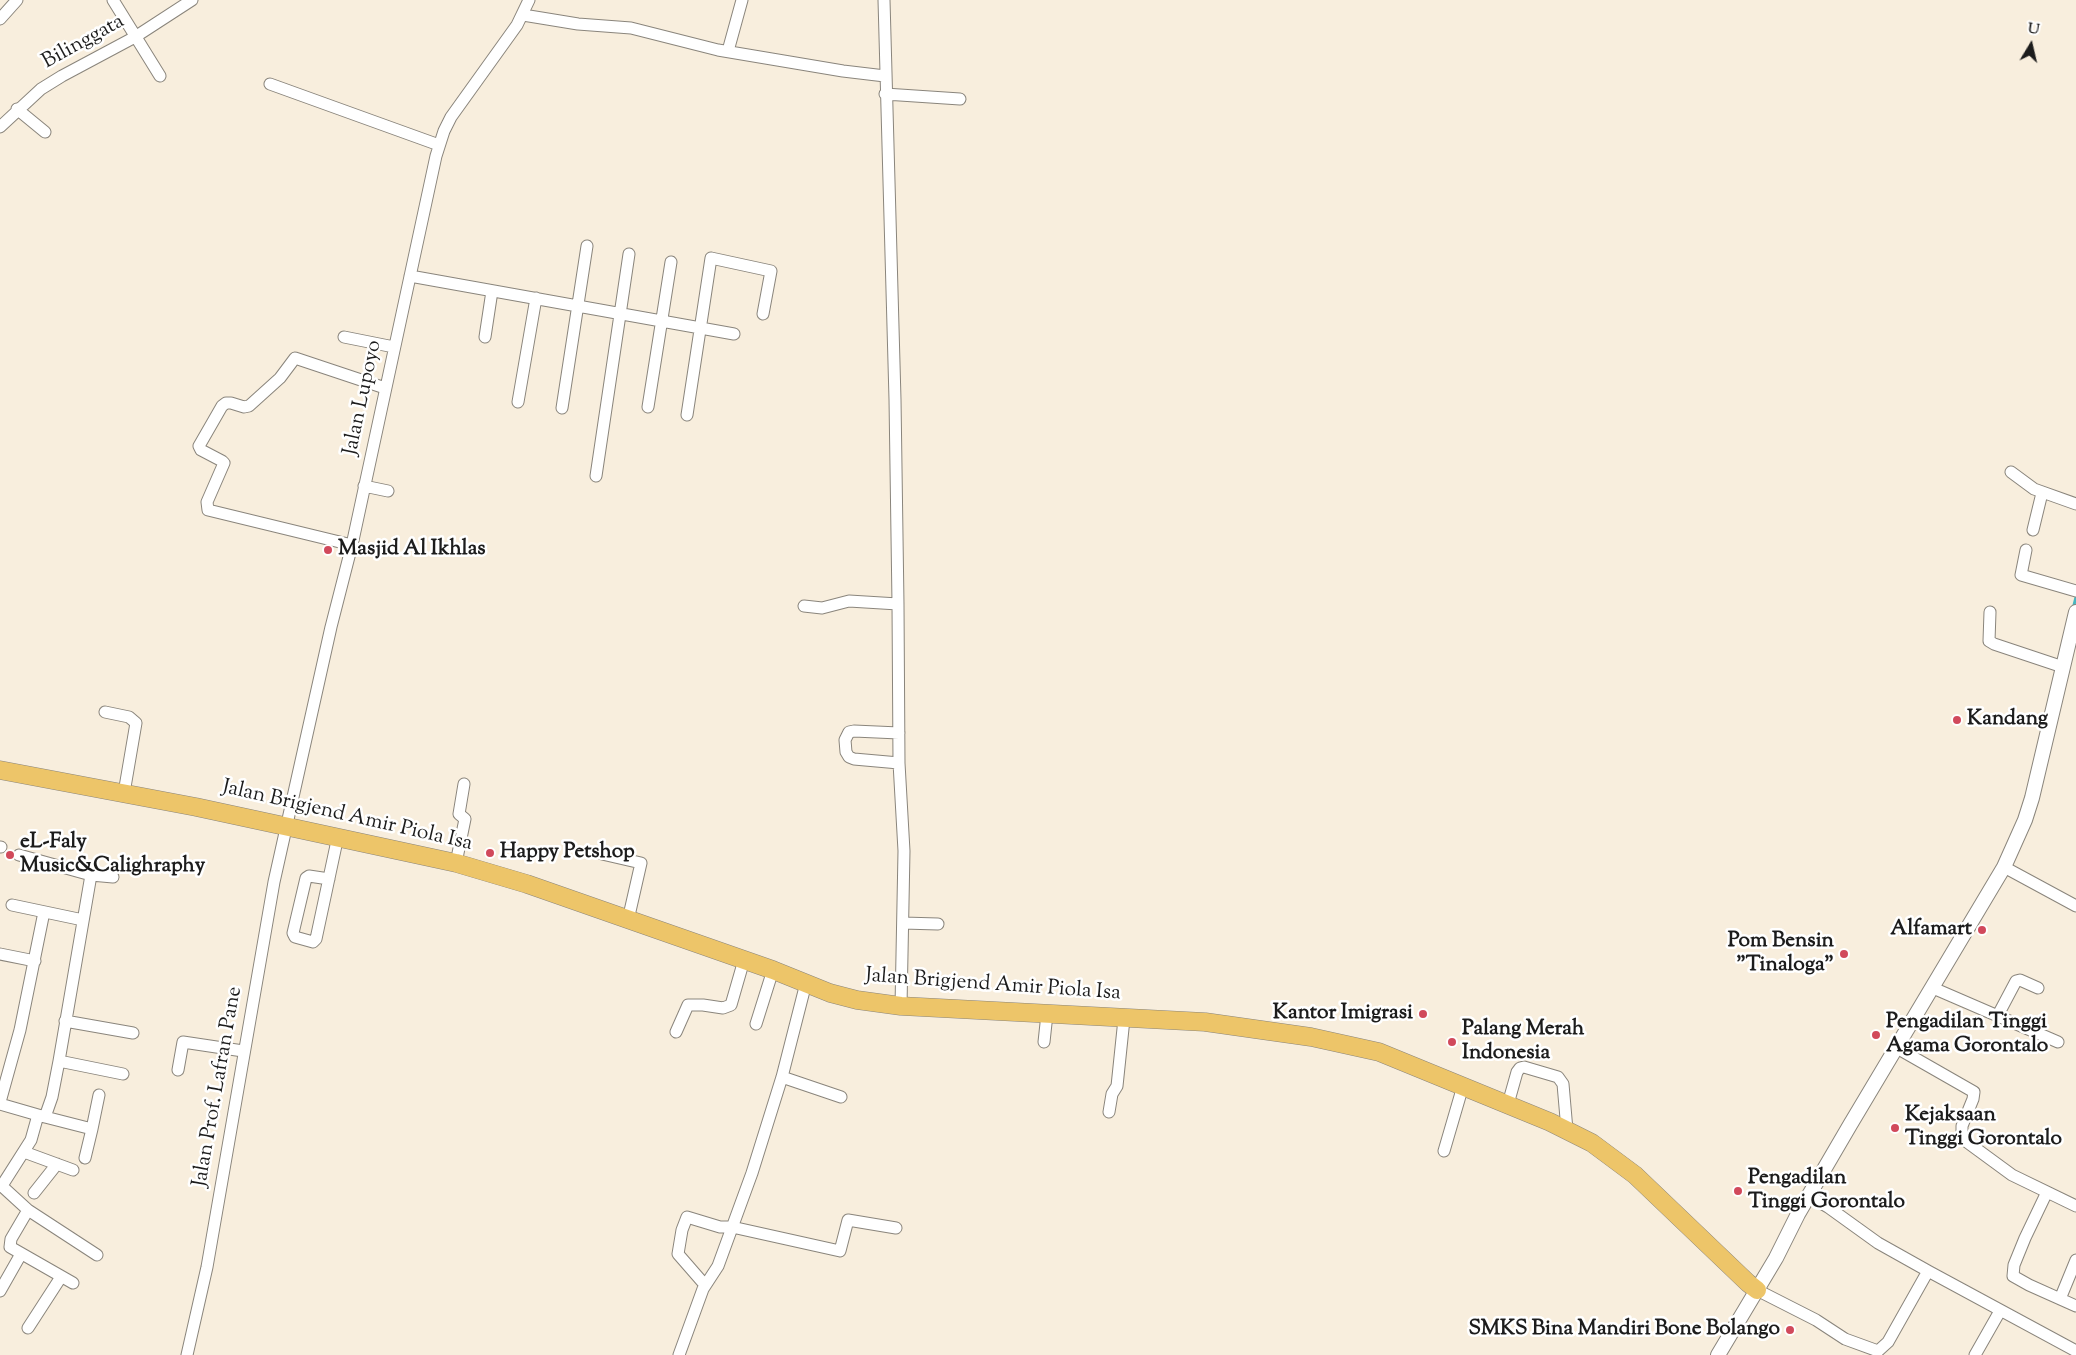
<!DOCTYPE html>
<style>
body{margin:0}
#map{position:relative;width:2076px;height:1355px;overflow:hidden;background:#f8eedd;font-family:"Sorts Mill Goudy",serif}
canvas{display:block}
.north{position:absolute;left:2006px;top:20px;width:50px;height:50px;-webkit-text-stroke:4px #fff;paint-order:stroke;rotate:9deg;font-size:14px;font-weight:700;line-height:20px;text-align:center;color:#1c1c1c}
.north::after{content:'';display:block;margin:auto;width:18px;height:22px;background:#1c1c1c;clip-path:polygon(50% 0,100% 100%,50% 72%,0 100%)}
</style>
<div id="map">
<canvas width="2076" height="1355"></canvas>
<div class="north">U</div>
</div>
<script>
const g = document.querySelector('canvas').getContext('2d');
g.lineJoin = 'round';
const toPath = rows => new Path2D(rows.map(r => 'M' + r).join(''));
function strokePath(path, color, width, dash) { g.strokeStyle = color; g.lineWidth = width; g.lineCap = dash ? 'butt' : 'round'; g.setLineDash(dash || []); g.stroke(path); }
function drawText(font, color, halo, rows, align = 'center') {
  g.font = font + ' "Sorts Mill Goudy",serif'; g.lineWidth = 5; g.setLineDash([]); g.textBaseline = 'middle'; g.strokeStyle = halo; g.fillStyle = color; for (const [text, x, y, turn = 0] of rows) {
    g.save(); g.translate(x, y); g.rotate((+turn || 0) * Math.PI / 180); g.textAlign = isNaN(turn) ? turn : align; if (halo) g.strokeText(text, 0, 0); g.fillText(text, 0, 0); g.restore();
  }
}
const stream = toPath([
 [2073,609,2076,597]
]);
const minor = toPath([
 [113,0,160,76],
 [884,0,895,399,898,604],
 [523,15,578,24,631,28,718,50,843,71,885,76],
 [0,19,17,0],
 [728,51,742,0],
 [270,84,439,145],
 [885,94,960,99],
 [17,109,45,132],
 [0,127,41,89,62,76,135,37,192,0],
 [410,276,734,334],
 [344,337,394,347],
 [485,337,492,291],
 [518,402,536,298],
 [648,407,671,262],
 [562,408,587,246],
 [687,415,711,258,771,271,763,314],
 [2011,472,2034,489,2076,504],
 [596,476,629,254],
 [364,486,388,491],
 [2033,530,2042,493],
 [352,545,208,510,207,502,224,463,222,461,201,450,199,446,222,406,226,403,231,403,244,407,249,406,280,378,295,358,385,388],
 [2026,550,2021,575,2076,591],
 [804,606,822,608,849,601,898,604,899,763,904,851,901,1006],
 [1990,612,1989,641,1994,644,2063,667],
 [105,712,129,717,136,723,124,793],
 [899,763,854,759,849,757,846,752,845,740,849,732,854,731,899,733],
 [0,847,1,847],
 [602,854,641,863,628,920],
 [456,863,465,819,459,814,464,784],
 [2004,867,2076,906],
 [91,875,113,877],
 [329,879,309,876,306,878,293,933,295,937,313,942,316,939,338,836],
 [12,905,83,920],
 [903,923,938,924],
 [0,954,35,961],
 [1933,988,2058,1042],
 [1998,1015,2016,981,2020,980,2038,988],
 [65,1021,133,1033],
 [756,1024,773,970],
 [676,1032,688,1005,703,1005,723,1008,731,1005,744,960],
 [1044,1042,1047,1014],
 [1897,1048,1974,1092,1973,1099,1962,1126,1962,1136,1967,1142,2012,1175,2076,1206],
 [59,1061,123,1074],
 [178,1070,183,1042,243,1051],
 [782,1077,841,1097],
 [0,1102,20,1030,44,912],
 [0,1104,45,1117,52,1097,59,1061,91,875,19,855],
 [1508,1104,1517,1072,1520,1068,1524,1067,1558,1077,1563,1084,1567,1130],
 [1109,1112,1112,1094,1117,1086,1124,1019],
 [38,1115,31,1140,3,1184,4,1188,28,1210,97,1255],
 [45,1117,92,1129,85,1158],
 [92,1129,99,1095],
 [1444,1151,1463,1086],
 [24,1152,73,1170],
 [2047,1192,2025,1238,2014,1265,2013,1276,2029,1285,2076,1306],
 [34,1193,57,1164],
 [28,1210,11,1239,10,1247,73,1283],
 [1928,1271,2076,1351],
 [705,1285,678,1254,682,1230,687,1217,720,1227,732,1227,840,1251,848,1220,896,1228],
 [1757,1290,1816,1320,1845,1339,1878,1351,1888,1342,1928,1271,1878,1243,1828,1207,1809,1196],
 [0,1291,21,1254],
 [2060,1299,2076,1260],
 [28,1328,61,1277],
 [187,1355,207,1267,274,882,331,627,352,545,436,156,444,131,451,117,517,25,529,0],
 [679,1355,703,1289,718,1266,752,1173,782,1077,806,983],
 [1975,1355,2000,1311]
]);
const tertiary = toPath([
 [1718,1355,1776,1258,1798,1214,1850,1125,2004,867,2025,820,2032,798,2076,612]
]);
const primary = toPath([
 [0,770,196,807,456,863,527,884,773,970,830,993,857,1000,901,1006,1205,1022,1311,1037,1379,1052,1550,1122,1592,1143,1635,1175,1748,1283,1757,1290]
]);
const markers = [
 [328,550,5,"#d1495b"],
 [1957,720,5,"#d1495b"],
 [490,853,5,"#d1495b"],
 [10,855,5,"#d1495b"],
 [1982,930,5,"#d1495b"],
 [1844,954,5,"#d1495b"],
 [1423,1014,5,"#d1495b"],
 [1876,1035,5,"#d1495b"],
 [1452,1042,5,"#d1495b"],
 [1895,1128,5,"#d1495b"],
 [1738,1191,5,"#d1495b"],
 [1790,1330,5,"#d1495b"]
];
const streetNames = [
 ["Bilinggata",84,43,-29],
 ["Jalan Lupoyo",364,398,-78],
 ["Jalan Brigjend Amir Piola Isa",347,817,13],
 ["Jalan Brigjend Amir Piola Isa",993,986,4],
 ["Jalan Prof. Lafran Pane",219,1087,-80]
];
const poiNames = [
 ["Masjid Al Ikhlas",338,550],
 ["Kandang",1967,720],
 ["eL-Faly",20,843],
 ["Music&Calighraphy",20,867],
 ["Happy Petshop",500,853],
 ["Alfamart",1972,930,"right"],
 ["Pom Bensin",1834,942,"right"],
 ["\"Tinaloga\"",1834,966,"right"],
 ["Kantor Imigrasi",1413,1014,"right"],
 ["Pengadilan Tinggi",1886,1023],
 ["Agama Gorontalo",1886,1047],
 ["Palang Merah",1462,1030],
 ["Indonesia",1462,1054],
 ["Kejaksaan",1905,1116],
 ["Tinggi Gorontalo",1905,1140],
 ["Pengadilan",1748,1179],
 ["Tinggi Gorontalo",1748,1203],
 ["SMKS Bina Mandiri Bone Bolango",1780,1330,"right"]
];
strokePath(stream, '#48b6c1', 3);
strokePath(minor, '#8a857c', 13);
strokePath(tertiary, '#8a857c', 16);
strokePath(primary, '#8a857c', 19);
strokePath(minor, '#fff', 11);
strokePath(tertiary, '#fff', 14);
strokePath(primary, '#edc569', 18);
for (const [x, y, r, color] of markers) { const dot = new Path2D(); dot.arc(x, y, r, 0, 2 * Math.PI); g.fillStyle = color; g.fill(dot); strokePath(dot, '#fff', 2); }
drawText('21px', '#1c1c1c', '#fff', streetNames);
drawText('bold 21px', '#1c1c1c', '#fff', poiNames, 'left');
</script>
